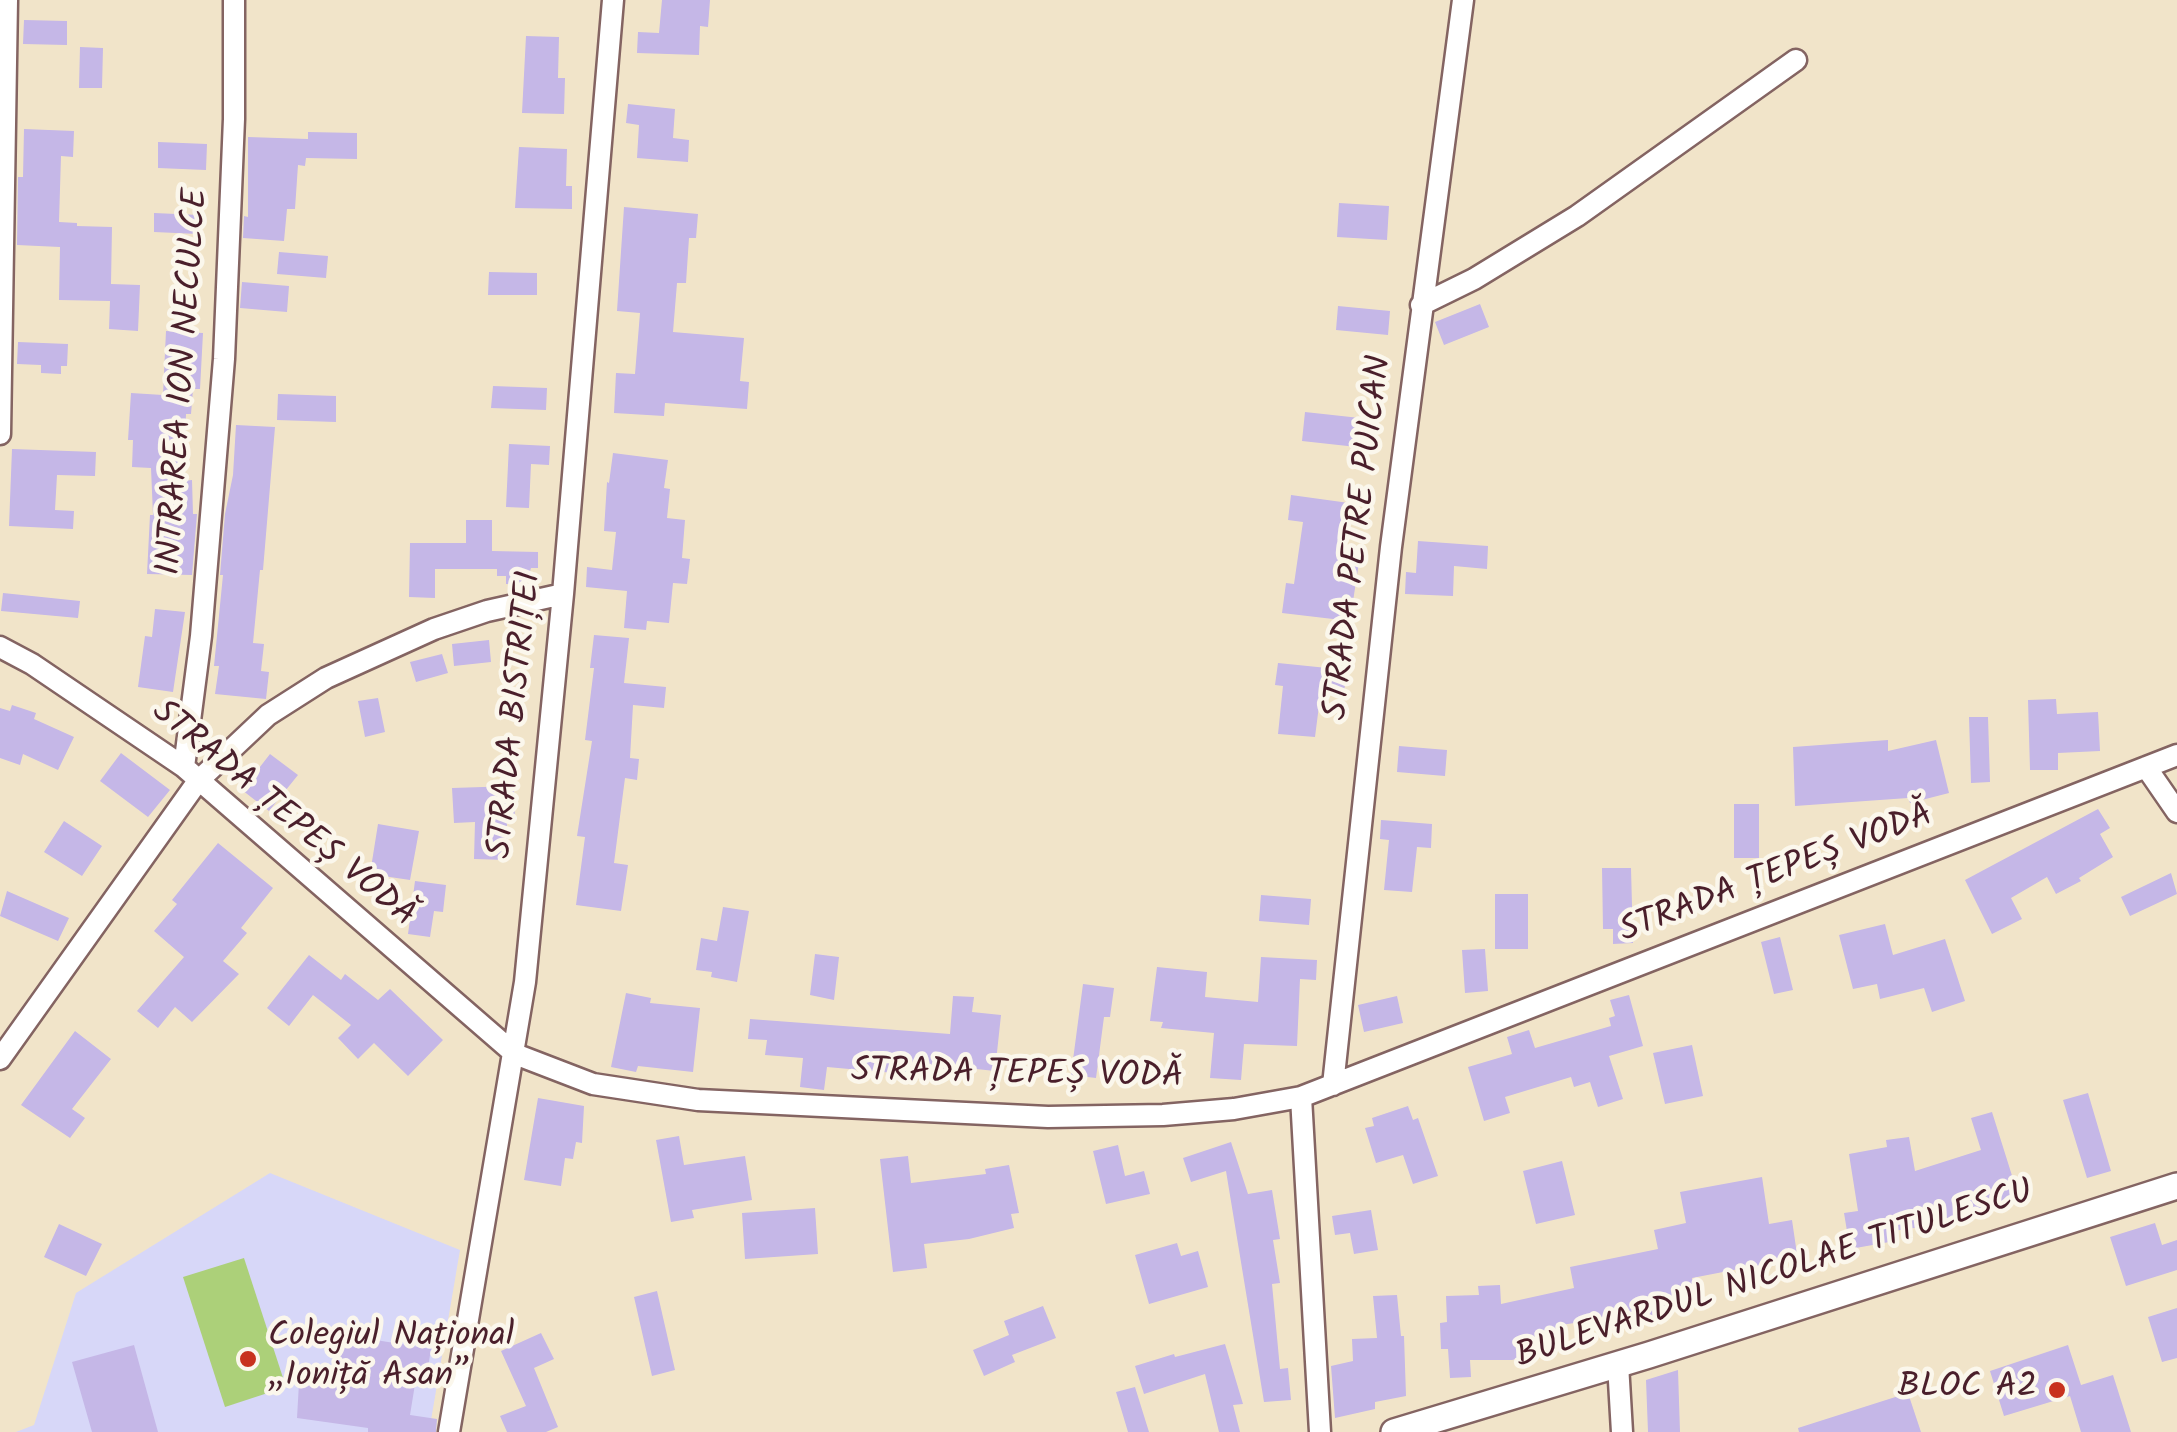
<!DOCTYPE html>
<meta charset="utf-8">
<style>
body{margin:0}
canvas{display:block;background:#f1e4c9}
</style>
<canvas width="2177" height="1432"></canvas>
<script>
const g = document.querySelector('canvas').getContext('2d');
g.lineJoin = 'round';
function fillPath(path, color) { g.fillStyle = color; g.fill(path, 'evenodd'); }
const toPath = rows => new Path2D(rows.map(r => 'M' + r).join(''));
function strokePath(path, color, width, dash) { g.strokeStyle = color; g.lineWidth = width; g.lineCap = dash ? 'butt' : 'round'; g.setLineDash(dash || []); g.stroke(path); }
function drawText(font, color, halo, rows, align = 'center') {
  g.font = font + ' Kalam,sans-serif'; g.lineWidth = 9; g.setLineDash([]); g.textBaseline = 'middle'; g.strokeStyle = halo; g.fillStyle = color; for (const [text, x, y, turn = 0] of rows) {
    g.save(); g.translate(x, y); g.rotate((+turn || 0) * Math.PI / 180); g.textAlign = isNaN(turn) ? turn : align; if (halo) g.strokeText(text, 0, 0); g.fillText(text, 0, 0); g.restore();
  }
}
const built = toPath([
 [270,1173,460,1250,429,1432,16,1432,34,1425,76,1293]
]);
const green = toPath([
 [244,1258,286,1387,225,1407,183,1277]
]);
const building = toPath([
 [662,0,710,0,708,27,700,26,699,55,637,53,638,32,659,33],
 [24,20,67,21,67,45,23,44],
 [526,36,559,37,558,78,565,78,564,114,522,113],
 [80,47,103,48,102,88,79,88],
 [628,104,675,109,673,138,689,140,688,162,637,158,639,125,626,123],
 [24,129,74,131,73,157,61,156,59,222,77,223,77,226,112,227,111,284,140,285,138,331,109,329,110,301,59,300,60,247,17,245,18,177,23,177],
 [308,132,357,133,357,159,306,158,305,166,298,165,295,209,287,209,284,241,243,238,244,216,248,217,248,137,308,139],
 [158,142,207,144,206,170,158,168],
 [519,147,567,149,566,186,572,186,572,209,515,208],
 [1339,203,1389,206,1387,240,1337,237],
 [624,207,698,214,696,238,689,238,686,283,677,283,673,332,744,338,740,381,749,382,747,409,665,403,664,416,614,413,616,373,635,374,640,313,617,311],
 [154,213,199,215,198,234,154,232],
 [279,252,328,256,326,278,277,274],
 [489,272,537,273,537,295,488,295],
 [242,282,289,286,287,312,240,308],
 [1480,304,1489,327,1444,345,1435,322],
 [1338,306,1390,311,1388,335,1336,330],
 [166,331,203,333,200,389,193,389,191,414,186,414,183,481,192,480,193,514,197,514,192,575,147,574,150,515,153,515,151,468,132,467,133,440,128,440,131,393,163,395],
 [18,342,68,344,67,366,61,366,61,374,41,373,41,365,17,364],
 [493,386,547,388,546,410,491,408],
 [278,394,336,396,336,422,277,420],
 [1305,412,1378,420,1375,449,1302,441],
 [236,425,275,427,263,570,260,570,253,643,264,644,261,671,269,672,266,699,215,694,219,666,214,666,223,575,220,575,225,514,233,475],
 [509,444,550,446,549,465,531,464,529,508,506,507],
 [12,449,96,452,95,476,57,475,55,510,74,511,73,529,9,526],
 [613,453,668,460,664,488,670,489,667,518,685,520,682,558,690,559,687,584,673,583,669,623,647,621,646,630,624,628,627,591,586,587,587,567,612,570,616,532,604,531,607,482,609,483],
 [1291,495,1349,503,1344,546,1361,549,1350,621,1282,613,1286,583,1294,584,1303,522,1288,520],
 [466,520,492,520,492,551,538,552,538,568,531,568,526,584,506,584,506,576,497,576,497,569,435,569,435,598,409,597,410,543,466,543],
 [1418,541,1488,546,1487,569,1454,566,1453,596,1405,594,1406,572,1416,573],
 [3,593,80,601,78,618,1,611],
 [155,609,185,612,173,692,138,687,145,636,152,637],
 [594,635,629,638,624,683,666,687,664,708,633,705,630,758,639,759,637,780,625,778,614,863,628,865,621,911,576,905,585,837,577,836,592,741,585,740,594,668,590,668],
 [489,640,491,662,454,666,452,644],
 [442,654,448,673,416,682,410,662],
 [1278,663,1347,670,1344,692,1321,690,1315,737,1278,734,1283,686,1275,685],
 [378,698,385,732,365,737,358,701],
 [2056,699,2057,714,2098,712,2100,751,2058,753,2058,770,2030,770,2028,700],
 [12,705,36,713,34,719,74,737,58,770,23,754,20,765,0,758,0,708,10,711],
 [1969,717,1988,717,1990,782,1971,783],
 [1888,740,1888,751,1936,740,1949,793,1910,803,1908,798,1795,806,1793,747],
 [1399,746,1447,750,1445,776,1397,772],
 [121,753,170,790,148,817,100,781],
 [270,754,298,775,269,811,242,790],
 [514,786,515,821,507,821,506,860,474,859,475,822,454,823,452,788],
 [1734,804,1759,804,1759,858,1734,858],
 [2098,809,2110,828,2100,834,2113,857,2079,878,2081,881,2056,894,2047,877,2011,898,2022,919,1992,934,1965,880],
 [1381,820,1432,824,1431,848,1417,847,1412,892,1384,890,1389,840,1380,839],
 [64,821,102,846,82,876,44,852],
 [378,824,419,831,410,880,370,874],
 [218,843,273,888,241,928,247,933,223,961,239,974,192,1022,175,1007,158,1028,137,1011,184,957,154,931,177,904,172,900],
 [1602,868,1631,868,1633,943,1613,944,1613,929,1603,929],
 [2171,873,2177,894,2130,916,2121,897],
 [415,881,446,885,443,912,434,911,430,937,408,934],
 [7,891,69,918,58,941,0,916],
 [1495,894,1528,894,1528,949,1495,949],
 [1261,895,1311,899,1309,925,1259,921],
 [723,907,749,911,737,982,711,977,712,972,696,970,701,938,717,941],
 [1885,924,1893,955,1945,939,1965,1001,1932,1012,1924,988,1880,999,1877,984,1853,989,1839,935],
 [1780,937,1793,990,1774,994,1761,942],
 [1485,949,1488,991,1465,993,1462,950],
 [815,954,839,957,834,1000,810,995],
 [309,955,341,980,345,974,378,1000,390,989,443,1040,408,1076,374,1043,358,1059,338,1038,351,1025,313,995,289,1026,267,1008],
 [1261,957,1317,960,1316,980,1300,979,1297,1046,1244,1044,1241,1080,1210,1078,1214,1033,1161,1028,1163,1022,1150,1021,1157,967,1207,972,1205,997,1258,1002],
 [1083,984,1114,988,1110,1017,1104,1017,1096,1078,1071,1075],
 [626,993,651,998,650,1003,700,1008,693,1072,638,1066,636,1072,611,1067],
 [1629,995,1643,1046,1609,1056,1623,1099,1598,1107,1590,1082,1574,1087,1571,1077,1505,1097,1510,1113,1484,1121,1468,1067,1512,1054,1507,1037,1529,1030,1535,1048,1611,1026,1609,1018,1615,1016,1610,1000],
 [953,996,974,997,972,1012,1001,1015,995,1071,967,1068,967,1075,916,1070,916,1075,827,1067,824,1090,800,1087,803,1058,765,1055,767,1040,748,1039,750,1019,950,1034],
 [1397,996,1403,1023,1364,1032,1358,1005],
 [75,1031,111,1059,72,1109,85,1118,70,1138,21,1105],
 [1692,1045,1703,1096,1665,1104,1653,1053],
 [2088,1093,2111,1171,2087,1178,2063,1100],
 [538,1098,584,1106,582,1143,576,1142,573,1159,565,1158,561,1186,524,1180],
 [1408,1106,1413,1120,1418,1118,1438,1176,1413,1184,1403,1155,1376,1163,1365,1128,1374,1126,1372,1118],
 [1992,1112,2020,1201,1999,1207,1998,1203,1928,1226,1893,1231,1895,1241,1850,1249,1844,1213,1858,1211,1849,1154,1887,1147,1886,1140,1909,1137,1915,1171,1981,1150,1971,1118],
 [679,1136,684,1165,745,1156,752,1200,692,1210,694,1218,671,1222,656,1140],
 [1231,1142,1248,1194,1272,1190,1280,1239,1273,1240,1280,1283,1272,1284,1280,1369,1288,1368,1291,1400,1264,1402,1226,1171,1191,1182,1183,1158],
 [1118,1145,1125,1176,1144,1171,1150,1194,1106,1204,1093,1151],
 [908,1156,911,1183,986,1174,985,1169,1009,1165,1019,1213,1011,1214,1014,1228,969,1239,924,1244,927,1268,893,1272,880,1159],
 [1562,1161,1575,1215,1536,1224,1523,1171],
 [1762,1177,1769,1224,1792,1220,1798,1261,1749,1267,1692,1278,1698,1305,1654,1314,1655,1321,1623,1326,1621,1316,1561,1325,1563,1335,1555,1337,1557,1349,1512,1360,1470,1360,1471,1377,1450,1378,1448,1349,1441,1349,1440,1323,1447,1322,1446,1296,1479,1295,1478,1286,1500,1285,1501,1304,1574,1288,1570,1267,1658,1249,1654,1230,1686,1223,1680,1192],
 [815,1208,818,1254,745,1259,742,1213],
 [1371,1210,1378,1250,1354,1254,1350,1233,1335,1235,1332,1216],
 [2155,1223,2162,1245,2177,1240,2177,1270,2126,1286,2110,1237],
 [59,1224,102,1244,86,1276,44,1257],
 [1177,1243,1181,1256,1198,1251,1208,1287,1149,1304,1135,1255],
 [657,1291,675,1370,652,1376,634,1297],
 [1397,1295,1401,1336,1404,1336,1406,1396,1375,1402,1375,1409,1335,1418,1331,1366,1353,1361,1352,1339,1377,1338,1373,1296],
 [1043,1306,1056,1338,1012,1355,1015,1362,984,1376,973,1350,1009,1335,1004,1321],
 [2177,1308,2177,1358,2162,1362,2148,1317],
 [541,1333,554,1359,534,1368,558,1427,546,1432,507,1432,500,1416,526,1406,501,1351],
 [339,1334,431,1349,426,1380,416,1378,410,1415,437,1419,436,1432,368,1432,368,1428,297,1418,299,1383,330,1387],
 [1225,1344,1243,1404,1233,1405,1240,1432,1219,1432,1205,1374,1144,1394,1135,1366,1174,1354,1175,1357],
 [134,1345,158,1432,92,1432,72,1362],
 [2068,1345,2081,1385,2113,1375,2131,1432,2081,1432,2070,1396,2004,1416,1990,1371],
 [1678,1370,1680,1432,1648,1432,1646,1380],
 [1135,1387,1149,1432,1128,1432,1116,1392],
 [1908,1393,1921,1432,1799,1432,1798,1428]
]);
const minor = toPath([
 [1421,305,1474,279,1577,216,1796,60],
 [0,434,7,0],
 [0,647,32,664,184,767,515,1054,593,1084,698,1100,1048,1117,1163,1115,1234,1109,1301,1097,2177,755],
 [184,767,201,636,224,359,234,119,234,0],
 [2146,767,2177,812],
 [0,1059,198,781,268,715,326,678,434,629,487,611,563,594],
 [1333,1085,1391,547,1463,0],
 [1301,1097,1320,1432],
 [1618,1364,1622,1432],
 [449,1432,525,982,563,594,613,0]
]);
const tertiary = toPath([
 [1394,1432,1649,1355,2177,1186]
]);
const markers = [
 [248,1359,10,"#c8321e"],
 [2057,1390,10,"#c8321e"]
];
const streetNames = [
 ["INTRAREA ION NECULCE",186,382,-86],
 ["STRADA PETRE PUICAN",1361,538,-83],
 ["STRADA BISTRIȚEI",518,715,-84],
 ["STRADA ȚEPEȘ VODĂ",282,816,40],
 ["STRADA ȚEPEȘ VODĂ",1777,876,-21],
 ["STRADA ȚEPEȘ VODĂ",1017,1077,1],
 ["BULEVARDUL NICOLAE TITULESCU",1775,1277,-18]
];
const poiNames = [
 ["Colegiul Național",268,1339],
 ["„Ioniță Asan”",268,1379],
 ["BLOC A2",2037,1390,"right"]
];
fillPath(built, '#d7d7f8');
fillPath(green, '#acd079');
fillPath(building, '#c5b7e7');
strokePath(minor, '#846462', 25);
strokePath(tertiary, '#846462', 30);
strokePath(minor, '#fff', 20);
strokePath(tertiary, '#fff', 25);
for (const [x, y, r, color] of markers) { const dot = new Path2D(); dot.arc(x, y, r, 0, 2 * Math.PI); g.fillStyle = color; g.fill(dot); strokePath(dot, '#fbf7ec', 4); }
drawText('35px', '#4a1f2b', '#fbf7ec', streetNames);
drawText('35px', '#4a1f2b', '#fbf7ec', poiNames, 'left');
</script>
